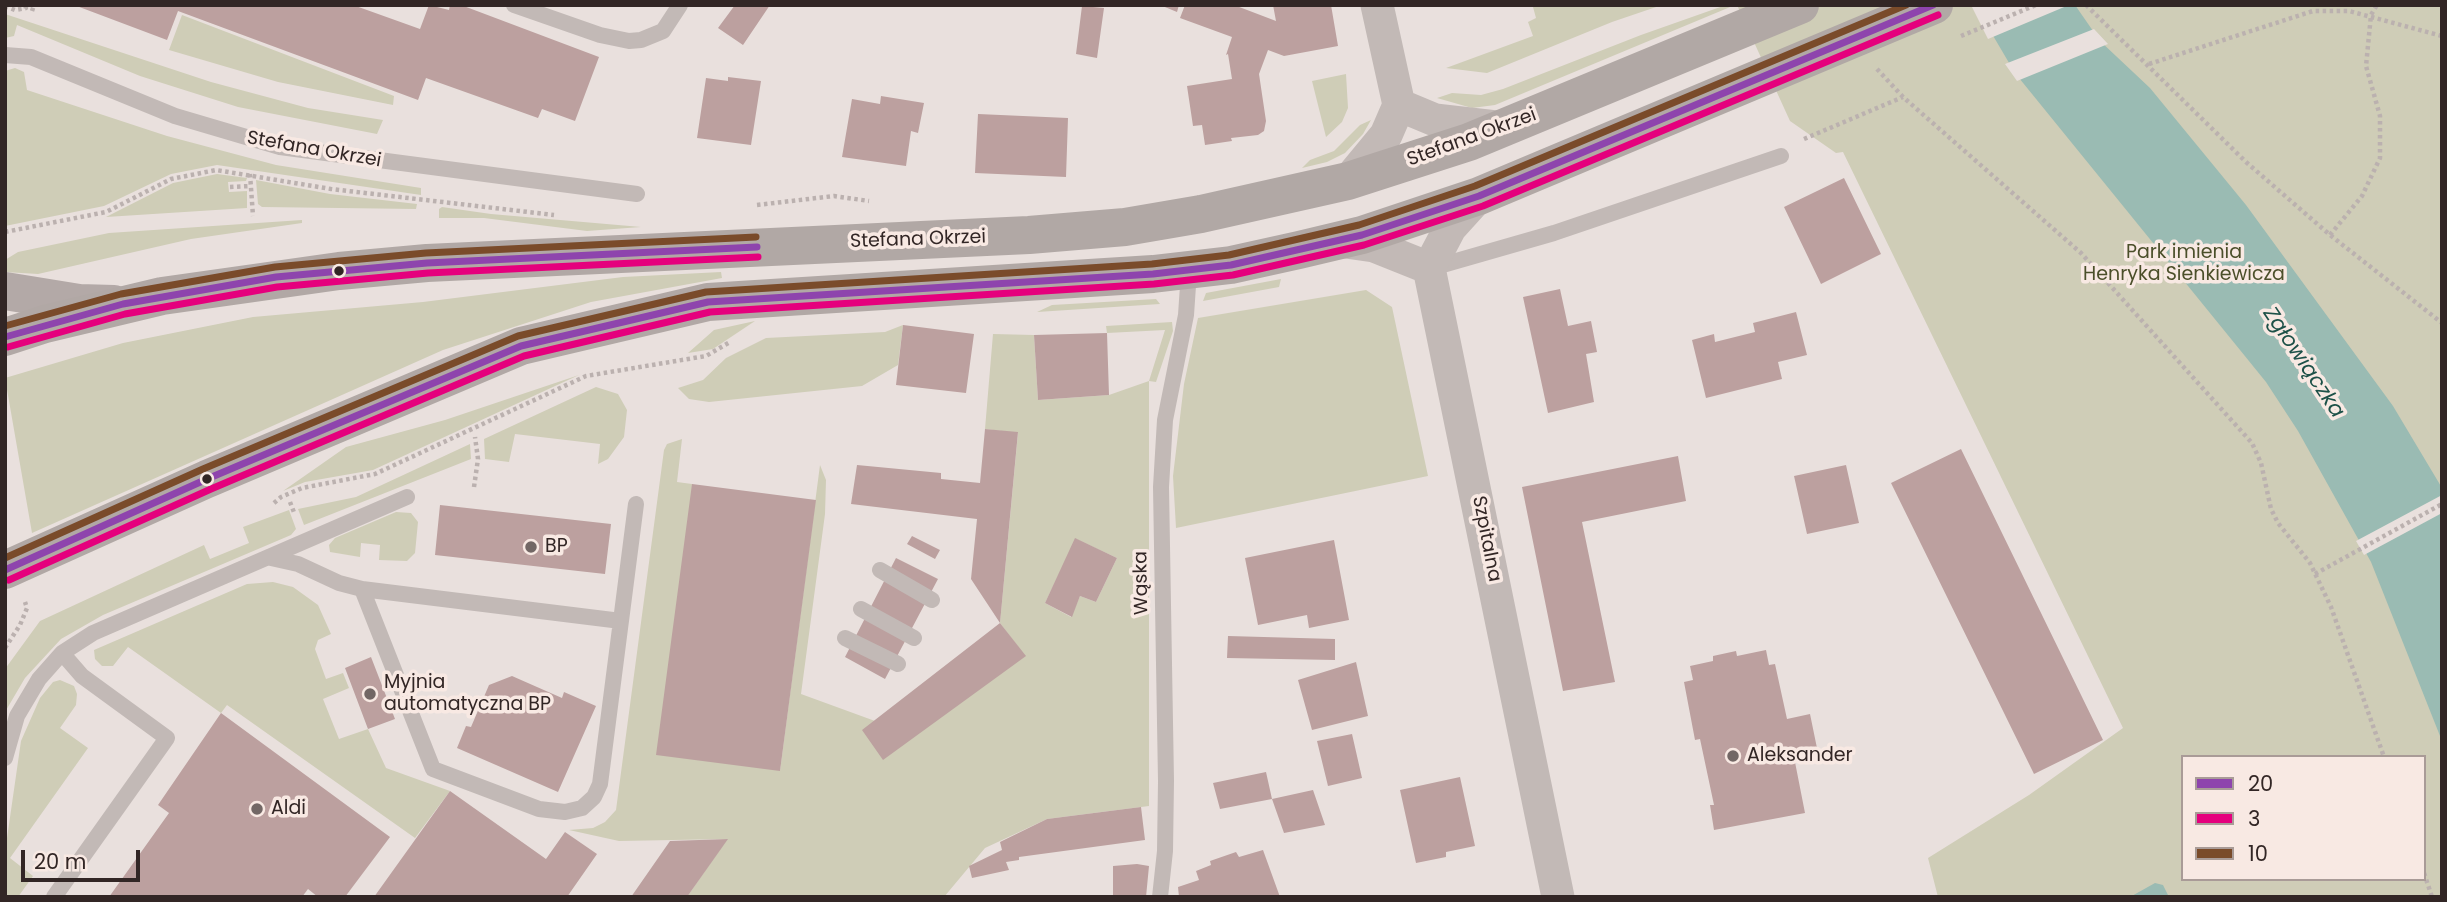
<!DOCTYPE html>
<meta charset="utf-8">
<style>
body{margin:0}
#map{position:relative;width:2447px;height:902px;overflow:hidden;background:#e9e0dd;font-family:Poppins,sans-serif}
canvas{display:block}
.frame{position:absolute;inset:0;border:7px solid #322625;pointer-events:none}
.legend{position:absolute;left:2181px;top:755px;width:245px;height:126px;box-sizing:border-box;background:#f8e9e3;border:2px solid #a99b97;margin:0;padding:9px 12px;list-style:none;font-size:21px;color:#322625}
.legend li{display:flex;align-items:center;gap:14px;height:35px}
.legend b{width:35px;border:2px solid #a99b97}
.scale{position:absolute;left:21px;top:850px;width:119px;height:32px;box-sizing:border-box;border:4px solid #322625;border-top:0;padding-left:9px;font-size:21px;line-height:24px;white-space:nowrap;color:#322625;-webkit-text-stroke:5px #f8e9e3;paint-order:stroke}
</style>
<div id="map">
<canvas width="2447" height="902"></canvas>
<div class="frame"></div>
<ul class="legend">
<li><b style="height:9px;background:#8e44ad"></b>20</li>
<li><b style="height:9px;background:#e5007d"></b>3</li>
<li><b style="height:9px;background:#7a4b2a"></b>10</li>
</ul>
<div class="scale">20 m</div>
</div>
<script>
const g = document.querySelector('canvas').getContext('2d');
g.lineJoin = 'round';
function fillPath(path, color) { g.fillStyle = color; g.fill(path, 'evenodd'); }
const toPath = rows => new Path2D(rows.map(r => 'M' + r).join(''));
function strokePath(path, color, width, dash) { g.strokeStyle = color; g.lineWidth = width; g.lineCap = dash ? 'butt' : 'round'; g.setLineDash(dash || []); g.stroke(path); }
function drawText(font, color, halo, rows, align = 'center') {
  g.font = font + ' Poppins,sans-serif'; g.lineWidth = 7; g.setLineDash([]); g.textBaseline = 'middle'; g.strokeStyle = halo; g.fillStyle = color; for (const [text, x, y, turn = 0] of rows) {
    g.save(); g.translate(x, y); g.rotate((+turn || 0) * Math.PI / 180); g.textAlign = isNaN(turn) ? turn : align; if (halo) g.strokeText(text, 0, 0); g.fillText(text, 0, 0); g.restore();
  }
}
const green = toPath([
 [1539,5,1662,5,1612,22,1487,73,1446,68,1533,36,1528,22,1536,18,1533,7],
 [1726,5,1735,5,1495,105,1472,108,1437,98,1452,93,1481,95,1503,89,1641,35],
 [1737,5,2442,5,2442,897,1938,897,1928,858,2029,795,2123,728,1843,152,1836,153,1790,121],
 [2183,757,2424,757,2424,879,2183,879],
 [5,14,211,82,308,108,383,120,377,134,238,107,140,76,17,25,14,36,5,38],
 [182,15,394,96,393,105,278,82,169,50],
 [15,68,24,72,27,90,167,136,276,165,421,188,421,195,217,165,171,174,104,206,5,226,5,71],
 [1346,74,1348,108,1342,122,1326,137,1312,81],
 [1371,120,1363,134,1345,153,1327,162,1302,168,1310,160,1334,151,1360,125],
 [217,174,247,178,246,181,228,182,229,192,247,191,247,208,106,217,173,183],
 [256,180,330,194,417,204,416,209,262,207,258,204],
 [442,207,491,214,641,227,587,231,484,218,439,218,439,209],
 [302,220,302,223,191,239,38,274,5,272,5,260,18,252,109,233],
 [721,272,722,278,591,302,443,350,32,533,5,378,123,343,253,317,423,302,623,277],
 [1281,279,1279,287,1203,301,1206,293],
 [1366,290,1392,307,1428,476,1176,528,1173,476,1184,384,1198,318],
 [1156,299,1160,304,1037,312,1052,305],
 [755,321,713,349,688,353,714,330],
 [1172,322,1173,331,1156,382,1149,381,1149,806,1047,819,985,848,944,897,687,897,727,839,619,841,569,830,593,828,605,822,616,810,664,450,667,444,682,439,677,482,692,484,780,771,820,465,826,480,825,514,801,694,875,721,1025,656,1000,623,1018,433,985,429,993,334,1034,335,1038,400,1109,395,1149,381,1165,330,1107,333,1106,326],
 [1076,539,1117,558,1096,602,1080,596,1071,617,1045,603],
 [903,325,898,365,862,386,709,402,689,399,678,388,703,380,726,358,766,338,885,332],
 [579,375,373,470,305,482,283,491,346,447,445,420],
 [596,387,618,394,627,410,624,437,608,459,598,464,600,444,515,434,509,462,485,459,484,439],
 [470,444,471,459,304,525,298,509,356,497],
 [289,510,296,529,291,535,103,615,61,639,25,678,5,712,5,669,40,621,204,545,210,559,249,543,243,527],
 [396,512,411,513,418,522,415,553,407,561,379,560,380,545,361,543,360,557,330,552,329,545,335,538],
 [273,582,293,587,318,605,331,634,318,640,315,649,326,679,343,673,349,688,323,699,339,739,368,729,386,768,450,791,415,838,227,705,221,713,128,647,113,666,102,666,95,659,94,650,182,612,247,584],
 [60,680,74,686,77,694,76,705,60,728,88,748,10,858,33,876,18,897,5,897,5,852,21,741,40,698,53,682]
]);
const water = toPath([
 [1975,5,2075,5,2100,41,2150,88,2246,205,2393,406,2442,488,2442,741,2371,562,2298,431,2266,382,2015,73],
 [2155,883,2163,885,2169,897,2130,897]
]);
const pier = toPath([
 [1971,5,2069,5,1988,39],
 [2094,29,2108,44,2017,81,2005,64],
 [2442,495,2442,513,2364,555,2356,541]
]);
const building = toPath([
 [74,5,353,5,420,29,429,5,449,10,450,5,461,5,599,57,575,121,542,109,538,118,426,78,418,100,178,11,167,40],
 [735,5,770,5,743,45,718,28],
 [1160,5,1179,5,1177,12],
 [1185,5,1234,5,1276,21,1273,5,1331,5,1338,46,1284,56,1268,50,1259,74,1266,121,1264,131,1258,135,1231,138,1232,141,1205,145,1202,125,1193,126,1187,86,1232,79,1228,54,1226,55,1232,37,1180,18],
 [1082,6,1104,8,1097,58,1076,54],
 [728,77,761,81,751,145,697,138,706,78,728,81],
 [881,96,924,103,918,133,911,131,906,166,842,157,852,99,880,104],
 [978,114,1068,118,1066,177,975,173],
 [1844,178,1881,254,1821,284,1784,207],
 [1560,289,1568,326,1591,321,1597,352,1586,354,1594,402,1548,413,1523,297],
 [1796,312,1807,355,1778,362,1782,379,1706,398,1692,340,1714,334,1715,342,1755,332,1753,323],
 [903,325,974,334,966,393,896,385],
 [1107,333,1109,395,1038,400,1034,335],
 [985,429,1018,432,1000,623,971,579,977,519,851,504,857,465,941,473,941,479,980,483],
 [1961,449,2103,740,2034,774,1891,483],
 [1678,456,1686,501,1582,522,1615,682,1563,691,1522,487],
 [1846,465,1859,523,1807,534,1794,476],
 [692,484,816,500,780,771,656,755],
 [440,505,611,524,605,574,435,555],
 [912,536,940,550,935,559,907,544],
 [1075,538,1117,558,1096,602,1080,596,1072,617,1045,603],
 [1334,540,1349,620,1309,628,1307,615,1258,625,1245,558],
 [896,558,938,579,885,679,845,657],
 [1000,623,1026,656,883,760,862,730],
 [1228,636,1335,639,1335,660,1227,658],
 [1766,650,1769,665,1775,664,1787,719,1810,714,1818,753,1794,757,1805,813,1714,830,1710,805,1714,805,1700,739,1695,740,1684,682,1693,680,1690,666,1713,661,1713,656,1736,651,1737,656],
 [371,657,395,719,368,729,345,668],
 [1356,662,1368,716,1312,730,1298,680],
 [512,676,562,698,564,692,596,706,558,792,457,748,466,726,471,727,489,685],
 [221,713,390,837,345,897,318,897,308,889,302,897,109,897,169,813,158,805],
 [1352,734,1362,778,1328,786,1317,741],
 [1266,772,1272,799,1313,790,1325,825,1284,833,1272,799,1220,809,1213,783],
 [1460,777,1475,846,1446,852,1446,857,1416,863,1400,790],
 [450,791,546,859,565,832,597,854,567,897,374,897],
 [1141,807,1145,840,1019,857,1019,860,1006,862,1009,870,972,878,969,866,1002,850,1000,842,1047,819],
 [728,839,687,897,631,897,670,841],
 [1263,850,1280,897,1179,897,1178,887,1199,880,1196,871,1211,865,1210,861,1236,852,1239,857],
 [1137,864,1149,866,1146,897,1113,897,1113,866]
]);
const path = toPath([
 [2086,5,2246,162,2330,235,2442,323],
 [5,6,15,10,26,8,25,5],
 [32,11,34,5],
 [1961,36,2036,5],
 [2149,64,2313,11,2349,11,2442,36],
 [1877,69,1903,97,2081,253,2252,443,2261,463,2271,509,2278,523,2310,563,2331,607,2384,757],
 [1804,139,1903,97],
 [250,174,253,216],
 [230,187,251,186],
 [757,205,834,196,869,201],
 [5,232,106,212,171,179,216,170,331,189,554,215],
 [2330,235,2362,196,2380,158,2380,116,2366,66,2371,15,2377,5],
 [474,487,478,459,475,437],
 [290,502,295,515],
 [274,503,281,497,302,488,375,474,586,376,706,356,730,342],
 [2315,574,2442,504],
 [5,648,20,625,27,608,25,602],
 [2424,873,2432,897]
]);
const lane = toPath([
 [514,5,600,35,629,41,641,40,663,31,680,5],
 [5,55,31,57,175,116,280,147,637,194],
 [1432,268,1554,233,1781,156],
 [271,558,298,564,339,583,362,589,621,621],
 [880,570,932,600],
 [362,589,433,769,539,809,565,812,582,808,594,797,600,784,636,504],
 [861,609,914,638],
 [845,638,898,664],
 [5,758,17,716,39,679,62,653,93,633,407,497],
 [54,897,167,738,82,676,62,653],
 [1160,897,1165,851,1166,781,1161,487,1165,420,1186,315,1189,271]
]);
const street = toPath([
 [1399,105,1435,120,1505,128],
 [1348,181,1386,135,1399,105,1377,5],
 [1479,196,1450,228,1429,268,1558,897],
 [1339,241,1374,246,1429,268]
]);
const secondary = toPath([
 [5,291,79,303,114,304]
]);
const primary = toPath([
 [5,337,45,324,162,296,339,271,427,263,1029,235,1125,227,1201,214,1348,181,1469,142,1800,5],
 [5,570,207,479,521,346,708,302,1153,274,1231,265,1299,250,1362,235,1479,196,1934,5]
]);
const bus1 = toPath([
 [5,337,123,304,276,277,427,263,757,247],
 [5,570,207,479,521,346,708,302,1153,274,1231,265,1362,235,1479,196,1933,5]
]);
const bus2 = toPath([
 [8,347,125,314,277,287,428,273,758,257],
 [9,580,211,489,524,356,710,312,1154,284,1233,275,1364,245,1483,206,1938,15]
]);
const bus3 = toPath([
 [5,326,121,294,275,267,426,253,756,237],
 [5,558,203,469,518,336,706,292,1152,264,1229,255,1359,225,1475,186,1906,5]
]);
const markers = [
 [339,271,6,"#322625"],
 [207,479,6,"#322625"],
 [531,547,7,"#726765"],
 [370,694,7,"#726765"],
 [1733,756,7,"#726765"],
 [257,809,7,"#726765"]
];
const streetNames = [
 ["Stefana Okrzei",1472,138,-20],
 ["Stefana Okrzei",314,150,10],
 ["Stefana Okrzei",918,240,-2],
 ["Szpitalna",1486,539,79],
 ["Wąska",1142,583,-91]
];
const parkNames = [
 ["Park imienia",2184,253],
 ["Henryka Sienkiewicza",2184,275]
];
const poiNames = [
 ["BP",545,547],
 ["Myjnia",384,683],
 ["automatyczna BP",384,705],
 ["Aleksander",1747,756],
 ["Aldi",271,809]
];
const waterNames = [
 ["Zgłowiączka",2303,363,56]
];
fillPath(green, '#cfcdb7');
fillPath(water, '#9abbb3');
fillPath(pier, '#e9e0dd');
fillPath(building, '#bca09f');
strokePath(path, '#bbb1af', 4.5, [3.5, 3.5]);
strokePath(lane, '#c2b9b6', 16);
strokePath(street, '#c2b9b6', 33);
strokePath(secondary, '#b3a9a7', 38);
strokePath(primary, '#b1a8a5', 38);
strokePath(bus1, '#8e44ad', 7);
strokePath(bus2, '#e5007d', 7);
strokePath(bus3, '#7a4b2a', 7);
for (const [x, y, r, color] of markers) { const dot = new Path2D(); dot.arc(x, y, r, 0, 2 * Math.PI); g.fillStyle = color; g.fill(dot); strokePath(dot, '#f8e9e3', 2.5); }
drawText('19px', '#322625', '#f8e9e3', streetNames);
drawText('19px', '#4b4f2a', '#f8e9e3', parkNames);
drawText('19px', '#322625', '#f8e9e3', poiNames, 'left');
drawText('italic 21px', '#1d5148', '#f8e9e3', waterNames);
</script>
